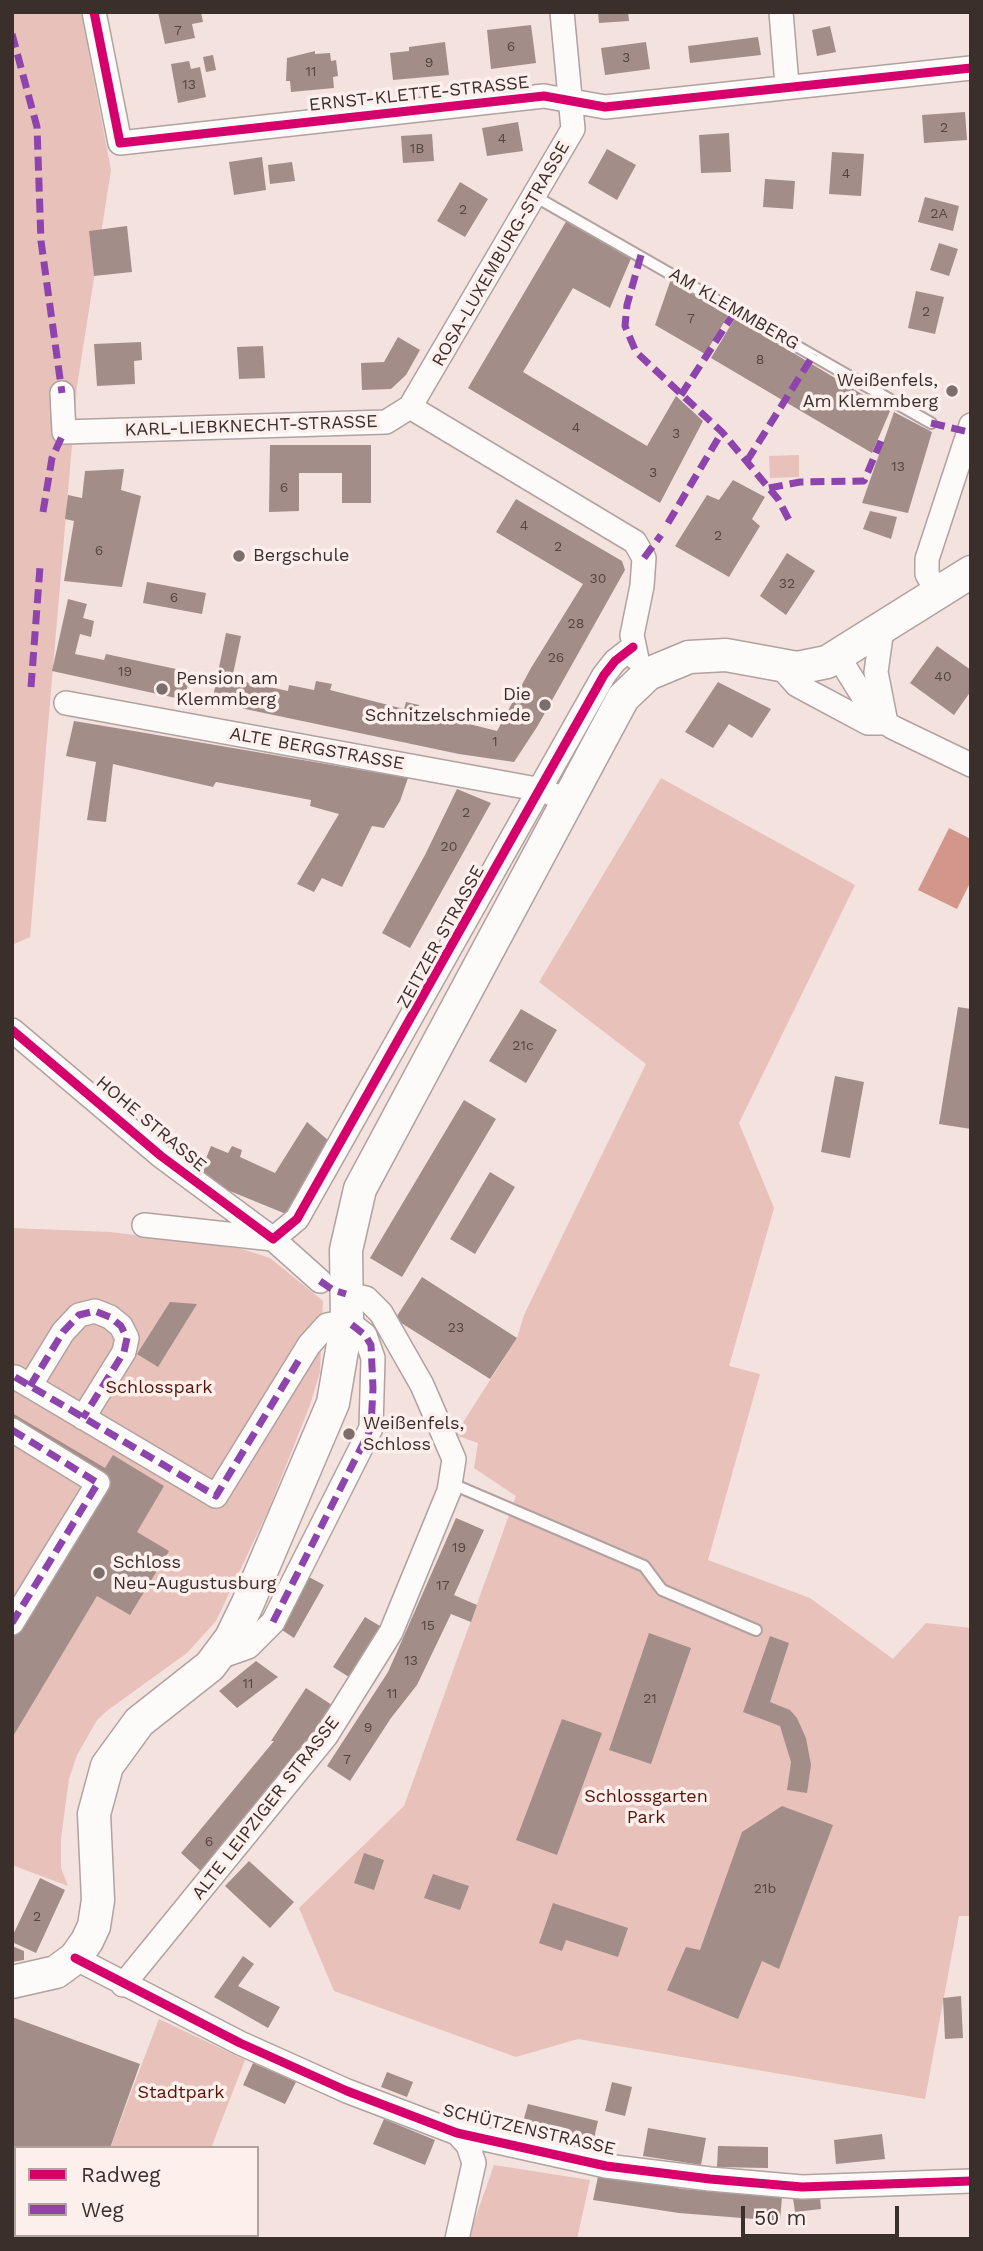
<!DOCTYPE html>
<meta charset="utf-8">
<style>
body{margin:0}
#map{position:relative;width:983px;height:2251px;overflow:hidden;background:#f4e2de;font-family:"Work Sans",sans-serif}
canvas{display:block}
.frame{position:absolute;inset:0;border:14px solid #3b2f2c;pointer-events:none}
.legend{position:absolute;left:14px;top:2146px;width:245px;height:91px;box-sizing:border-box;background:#fcefec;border:2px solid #afa29f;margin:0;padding:9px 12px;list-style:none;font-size:21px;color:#3b2f2c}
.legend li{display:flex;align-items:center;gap:14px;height:35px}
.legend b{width:35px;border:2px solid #afa29f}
.scale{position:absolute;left:741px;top:2206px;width:158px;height:32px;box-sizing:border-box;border:4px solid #3b2f2c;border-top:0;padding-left:9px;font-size:21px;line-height:24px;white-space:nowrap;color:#3b2f2c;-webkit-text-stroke:5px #fcefec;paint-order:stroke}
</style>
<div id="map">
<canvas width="983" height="2251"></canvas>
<div class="frame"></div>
<ul class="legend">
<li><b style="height:9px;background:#d6006c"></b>Radweg</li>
<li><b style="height:9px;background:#8e44ad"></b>Weg</li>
</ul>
<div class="scale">50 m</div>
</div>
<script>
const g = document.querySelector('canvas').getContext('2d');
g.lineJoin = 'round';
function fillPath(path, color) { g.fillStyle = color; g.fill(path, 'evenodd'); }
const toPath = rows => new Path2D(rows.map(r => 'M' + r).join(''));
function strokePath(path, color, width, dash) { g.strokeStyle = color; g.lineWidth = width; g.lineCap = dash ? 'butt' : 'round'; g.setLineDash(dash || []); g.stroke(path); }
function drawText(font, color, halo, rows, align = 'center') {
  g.font = font + ' "Work Sans",sans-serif'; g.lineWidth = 7; g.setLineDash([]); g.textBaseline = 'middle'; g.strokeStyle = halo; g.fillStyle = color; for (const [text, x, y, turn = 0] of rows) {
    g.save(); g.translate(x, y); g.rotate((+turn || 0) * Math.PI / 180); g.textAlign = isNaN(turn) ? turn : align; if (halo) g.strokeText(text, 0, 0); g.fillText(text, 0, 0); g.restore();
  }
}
const green = toPath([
 [12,12,81,12,111,170,77,386,30,937,12,945],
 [799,455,799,477,770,478,769,456],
 [661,778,855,885,739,1123,774,1208,729,1366,760,1374,708,1560,810,1598,893,1659,926,1623,971,1628,971,1916,959,1916,925,2099,578,2039,516,2057,334,1991,299,1908,404,1806,516,1496,474,1468,478,1443,455,1435,517,1338,524,1315,646,1064,539,982],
 [12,1228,111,1232,242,1249,270,1258,323,1301,320,1372,310,1405,268,1511,216,1621,187,1653,108,1710,97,1720,77,1755,69,1779,61,1838,61,1868,68,1886,12,1865],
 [159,2019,245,2060,211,2148,110,2148],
 [494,2165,590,2180,577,2239,468,2239],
 [92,2235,252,2235,251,2239,85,2239]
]);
const water = toPath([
 [949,828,971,839,971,881,957,909,918,890]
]);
const building = toPath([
 [158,12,201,12,203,22,192,24,195,38,165,44],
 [598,12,628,12,629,21,599,23],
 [531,25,536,63,491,69,487,30],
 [830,26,836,52,817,56,812,30],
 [758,37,761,55,690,63,688,46],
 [445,42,449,75,393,80,390,53,409,51,409,47],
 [646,42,650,69,605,75,601,48],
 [315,51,315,54,330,53,331,61,336,60,338,76,333,77,334,88,291,92,290,81,286,81,287,58],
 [213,55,216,70,206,72,203,57],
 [189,61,191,69,200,67,206,97,178,103,171,64],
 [965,112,967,140,924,143,922,115],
 [518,122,523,151,487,156,482,128],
 [729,133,731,172,701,173,699,135],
 [432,134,434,161,403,163,401,136],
 [607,149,636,165,617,200,588,183],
 [832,152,864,154,861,196,829,194],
 [262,157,266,190,234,195,229,162],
 [292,162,295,181,270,184,268,165],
 [765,179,795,181,793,209,763,207],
 [460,182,488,199,465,237,437,221],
 [925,197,959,206,953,231,918,222],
 [567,220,632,256,610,308,573,288,523,372,647,446,676,396,703,421,660,503,468,388],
 [127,226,132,272,94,276,89,231],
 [939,243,958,249,949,276,930,270],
 [671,279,729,314,705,354,655,325],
 [916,291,944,297,935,334,908,328],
 [735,318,890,411,872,453,711,358],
 [398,337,420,350,406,375,391,389,362,390,361,363,384,362],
 [141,342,142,360,134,361,135,384,97,386,94,344],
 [263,346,265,378,239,379,237,347],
 [894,412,932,432,908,513,862,503],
 [270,445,371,445,371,503,342,503,342,473,299,473,299,511,269,512],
 [124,469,121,490,141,496,122,587,64,581,74,521,65,519,68,495,82,498,85,471],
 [733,480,765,497,752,519,760,526,729,577,675,546,707,495,719,500],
 [516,499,622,561,625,570,537,727,514,762,459,754,212,702,226,633,241,636,232,679,288,691,289,685,314,690,316,681,332,684,330,690,404,709,406,702,419,705,418,711,497,731,531,668,583,584,496,532],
 [870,511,897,517,891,539,863,529],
 [787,553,815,571,786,615,760,596],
 [147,582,206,593,202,614,143,603],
 [68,599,87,604,83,618,94,621,91,637,80,634,75,654,104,660,106,654,190,672,185,700,52,671],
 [937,646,971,670,971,691,954,715,910,683],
 [718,682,771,709,752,738,729,724,713,748,685,732],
 [74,721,122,729,408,778,400,801,384,828,372,826,342,887,322,878,314,892,297,884,339,814,310,806,311,800,216,782,213,787,113,764,106,822,87,820,96,762,66,756],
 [457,789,491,803,410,948,382,933,425,855],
 [958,1007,971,1009,971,1129,939,1124],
 [521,1009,557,1030,526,1083,489,1061],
 [835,1076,864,1082,850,1158,821,1152],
 [464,1100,496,1119,402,1277,370,1258],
 [307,1122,329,1141,286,1214,198,1178,211,1146,228,1153,232,1146,242,1150,240,1157,275,1173],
 [490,1172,515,1187,475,1254,450,1239],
 [422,1277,517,1338,490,1379,395,1319],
 [170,1302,197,1304,158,1367,137,1354],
 [12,1413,105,1468,113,1455,164,1486,137,1532,169,1551,130,1615,97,1596,12,1738,12,1623,98,1483,12,1430],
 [456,1518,484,1530,454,1595,477,1605,471,1622,451,1614,417,1685,391,1718,350,1781,327,1766,388,1672],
 [307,1576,324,1585,294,1638,279,1628],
 [365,1617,380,1626,349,1677,333,1667],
 [649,1633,691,1648,651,1764,609,1750],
 [770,1636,789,1643,770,1702,790,1710,797,1718,806,1738,811,1765,807,1793,787,1790,791,1762,780,1726,743,1712],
 [256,1661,278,1677,237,1708,219,1691],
 [306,1688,332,1705,295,1758,202,1872,181,1853,274,1741,271,1741],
 [562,1719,602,1733,557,1855,516,1840],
 [782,1806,833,1825,779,1969,762,1961,738,2019,667,1990,686,1947,700,1950,742,1832],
 [364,1853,384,1860,374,1890,354,1883],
 [249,1861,294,1902,270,1928,225,1886],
 [433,1874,469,1886,460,1910,424,1898],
 [40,1878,65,1890,36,1953,12,1942,12,1937],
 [553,1903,628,1928,618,1957,566,1940,562,1951,539,1943],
 [12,1946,24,1951,24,1960,12,1962],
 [243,1956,254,1964,238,1986,280,2007,268,2028,214,1997],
 [961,1996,963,2038,945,2039,943,1998],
 [12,2017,140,2064,110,2148,16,2148,16,2235,92,2235,85,2239,12,2239],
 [253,2063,296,2082,285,2104,243,2085],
 [387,2072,413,2082,407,2097,381,2087],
 [612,2082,632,2087,625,2116,605,2111],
 [528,2104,598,2121,592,2147,521,2129],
 [384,2119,435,2140,425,2165,373,2144],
 [648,2128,706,2138,701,2165,643,2156],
 [882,2134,885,2159,836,2164,834,2140],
 [718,2146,768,2147,768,2168,717,2167],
 [599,2172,682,2189,782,2197,780,2221,679,2213,593,2200],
 [820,2197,821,2209,795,2212,793,2198]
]);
const lane = toPath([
 [536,197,931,423],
 [450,1483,644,1566,662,1590,756,1630]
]);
const street = toPath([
 [94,12,120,143,544,96,605,107,971,68],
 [781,12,787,85],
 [62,393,64,432,386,422,410,407,635,542,644,558,642,586,632,635,637,659],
 [410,407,573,129,562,12],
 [938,593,927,574,927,559,971,425],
 [882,629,876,672,886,723],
 [838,656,874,714,892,727,971,765],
 [781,667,797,685,808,691,868,723,886,723],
 [66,703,542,790,554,795],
 [12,1030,161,1156,273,1239,297,1219,604,675,615,661,633,647],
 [144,1225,273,1239,320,1281],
 [15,1377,216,1496,309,1345,327,1325,347,1321,365,1335,373,1358,371,1428,273,1622,248,1647,217,1658],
 [30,1386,63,1332,79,1315,95,1311,110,1317,121,1326,127,1338,124,1352,83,1418],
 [12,1430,98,1483,12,1623],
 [75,1958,240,2043,347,2091,457,2133,606,2166,710,2179,802,2187,971,2181],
 [123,1985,326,1736,391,1632,449,1491,454,1459,422,1385,381,1313,366,1298,346,1294],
 [457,2239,474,2163,468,2145,457,2133]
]);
const secondary = toPath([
 [12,1982,56,1972,75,1958,87,1941,94,1926,98,1900,94,1814,107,1766,139,1722,210,1666,231,1638,247,1605,333,1403,347,1321,346,1250,360,1189,623,698,648,674,689,657,726,655,797,668,827,662,971,572]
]);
const quiet = toPath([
 [12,34,37,127,41,241,62,393],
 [641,255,627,305,625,326,636,352,722,432,778,499,789,520],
 [681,395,736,310],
 [931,423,969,432],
 [747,461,814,354],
 [769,488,800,482,864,481,881,441],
 [43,512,52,458,64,432],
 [668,523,722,432],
 [644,558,661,535],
 [31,687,40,567],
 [320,1281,333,1290,346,1294],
 [15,1377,216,1496,302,1355],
 [30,1386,63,1332,79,1315,95,1311,110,1317,121,1326,127,1338,124,1352,83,1418],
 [12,1430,98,1483,12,1623],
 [273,1622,371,1428,373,1388,371,1345,365,1335,347,1321]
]);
const cycleway = toPath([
 [94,12,120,143,544,96,605,107,971,68],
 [12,1030,161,1156,273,1239,297,1219,604,675,615,661,633,647],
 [75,1958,240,2043,347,2091,457,2133,606,2166,710,2179,802,2187,971,2181]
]);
const markers = [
 [952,391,7,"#7c6e6a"],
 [239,556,7,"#7c6e6a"],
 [162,689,7,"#7c6e6a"],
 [545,705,7,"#7c6e6a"],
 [349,1434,7,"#7c6e6a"],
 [99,1573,7,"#7c6e6a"]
];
const numberNames = [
 ["7",178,31],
 ["6",511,47],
 ["3",626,58],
 ["9",429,63],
 ["11",311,72],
 ["13",189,85],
 ["2",944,128],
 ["4",502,139],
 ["1B",417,149],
 ["4",846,174],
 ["2",463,210],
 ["2A",939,214],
 ["2",926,312],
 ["7",691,319],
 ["8",760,360],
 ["4",576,428],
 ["3",676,434],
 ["13",898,467],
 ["3",653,473],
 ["6",284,488],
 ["4",524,526],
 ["2",718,536],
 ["2",558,547],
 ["6",99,551],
 ["30",598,579],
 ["32",787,584],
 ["6",174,598],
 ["28",576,624],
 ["26",556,658],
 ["19",125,672],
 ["40",943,677],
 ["1",495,742],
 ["2",466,813],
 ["20",449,847],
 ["21c",523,1046],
 ["23",456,1328],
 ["19",459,1548],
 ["17",443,1586],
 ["15",428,1626],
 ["13",411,1661],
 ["11",248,1684],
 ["11",392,1694],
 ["21",650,1699],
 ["9",368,1728],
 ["7",347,1760],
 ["6",209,1842],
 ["21b",765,1889],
 ["2",37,1917]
];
const streetNames = [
 ["ERNST-KLETTE-STRASSE",419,94,-6],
 ["ROSA-LUXEMBURG-STRASSE",501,254,-60],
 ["AM KLEMMBERG",734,309,30],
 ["KARL-LIEBKNECHT-STRASSE",251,426,-2],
 ["ALTE BERGSTRASSE",317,749,10],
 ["ZEITZER STRASSE",441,937,-61],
 ["HOHE STRASSE",151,1124,40],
 ["ALTE LEIPZIGER STRASSE",266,1808,-52],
 ["SCHÜTZENSTRASSE",529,2130,13]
];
const poiNames = [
 ["Weißenfels,",938,381,"right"],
 ["Am Klemmberg",938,402,"right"],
 ["Bergschule",253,556],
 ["Pension am",176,679],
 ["Klemmberg",176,700],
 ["Die",531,695,"right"],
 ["Schnitzelschmiede",531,716,"right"],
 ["Weißenfels,",363,1424],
 ["Schloss",363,1445],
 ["Schloss",113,1563],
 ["Neu-Augustusburg",113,1584]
];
const parkNames = [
 ["Schlosspark",159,1388],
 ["Schlossgarten",646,1797],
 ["Park",646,1818],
 ["Stadtpark",181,2093]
];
fillPath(green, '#e7c1ba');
fillPath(water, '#d2968b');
fillPath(building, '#a38d89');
strokePath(lane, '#b0a2a0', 14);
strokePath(street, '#b0a2a0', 26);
strokePath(secondary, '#b0a2a0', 35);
strokePath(lane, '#fdfbfa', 10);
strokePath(street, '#fdfbfa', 23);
strokePath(secondary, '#fdfbfa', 32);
strokePath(quiet, '#8e44ad', 7, [14, 7]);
strokePath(cycleway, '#d6006c', 9);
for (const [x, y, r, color] of markers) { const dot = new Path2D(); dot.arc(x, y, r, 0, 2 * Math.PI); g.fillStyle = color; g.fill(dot); strokePath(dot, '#fcefec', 2.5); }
drawText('14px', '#554643', null, numberNames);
drawText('18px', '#3b2f2c', '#fcefec', streetNames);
drawText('18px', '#3b2f2c', '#fcefec', poiNames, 'left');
drawText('18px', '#581308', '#fcefec', parkNames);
</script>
